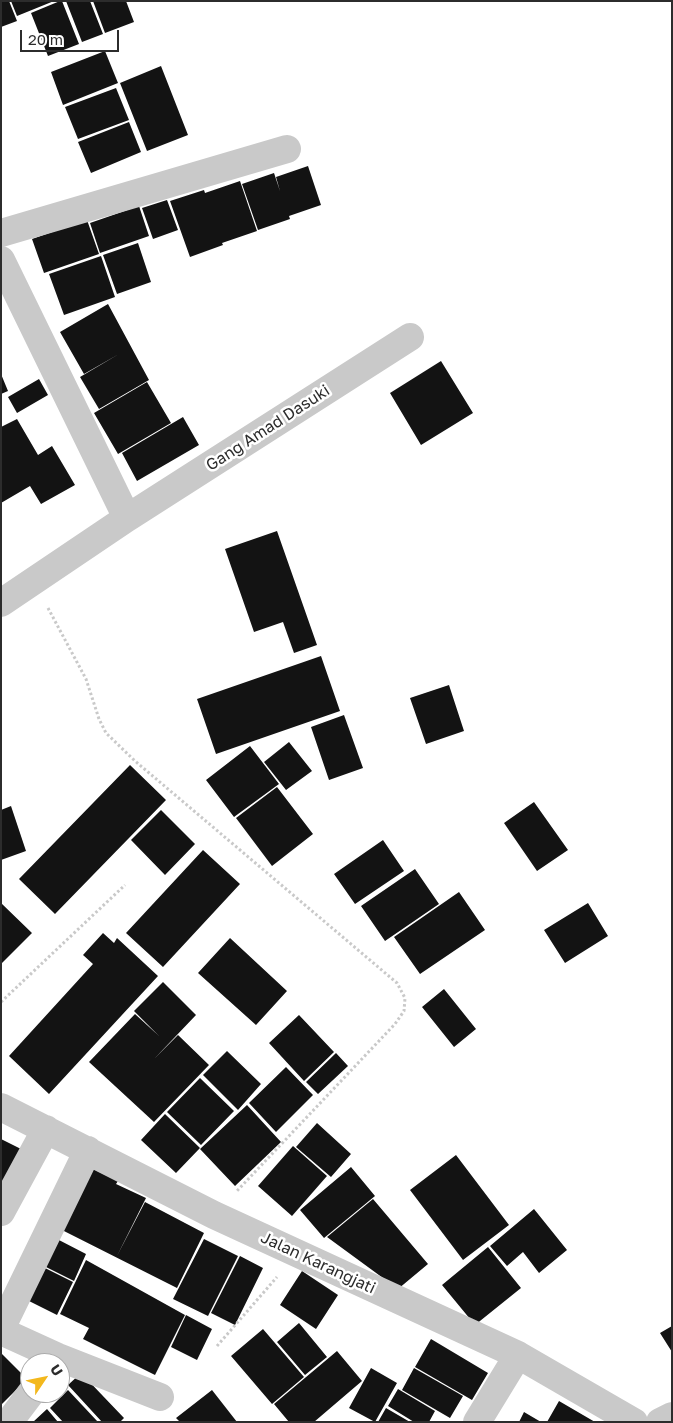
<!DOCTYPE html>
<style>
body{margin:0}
#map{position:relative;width:673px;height:1423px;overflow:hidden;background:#fff;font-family:"Golos Text",sans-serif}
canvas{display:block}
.frame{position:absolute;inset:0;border:2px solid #2c2c2c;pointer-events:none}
.north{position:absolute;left:20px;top:1353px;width:50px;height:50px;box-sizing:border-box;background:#fff;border:1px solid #ababab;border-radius:50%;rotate:56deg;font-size:14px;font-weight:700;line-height:20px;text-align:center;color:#2c2c2c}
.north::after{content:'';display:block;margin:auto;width:18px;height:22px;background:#f3b81d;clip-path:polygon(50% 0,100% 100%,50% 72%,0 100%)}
.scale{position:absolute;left:20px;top:30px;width:99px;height:22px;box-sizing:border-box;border:2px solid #2c2c2c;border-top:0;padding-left:6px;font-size:15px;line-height:18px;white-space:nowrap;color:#2c2c2c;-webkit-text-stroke:4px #fff;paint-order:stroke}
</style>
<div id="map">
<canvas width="673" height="1423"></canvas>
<div class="frame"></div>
<div class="north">U</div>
<div class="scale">20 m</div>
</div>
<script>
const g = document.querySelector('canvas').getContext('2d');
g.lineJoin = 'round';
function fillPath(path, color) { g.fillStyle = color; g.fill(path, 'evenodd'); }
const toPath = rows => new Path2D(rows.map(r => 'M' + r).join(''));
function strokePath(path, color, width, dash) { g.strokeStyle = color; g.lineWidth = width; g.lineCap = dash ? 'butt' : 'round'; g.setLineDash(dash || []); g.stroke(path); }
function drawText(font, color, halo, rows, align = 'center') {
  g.font = font + ' "Golos Text",sans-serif'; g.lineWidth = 5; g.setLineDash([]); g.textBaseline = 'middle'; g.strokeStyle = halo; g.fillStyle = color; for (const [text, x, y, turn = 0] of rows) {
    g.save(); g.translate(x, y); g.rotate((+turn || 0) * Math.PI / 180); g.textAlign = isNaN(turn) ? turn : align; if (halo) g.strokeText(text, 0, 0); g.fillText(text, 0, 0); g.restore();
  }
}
const building = toPath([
 [1,1,9,1,17,21,1,27],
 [11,1,54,1,17,16],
 [60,1,62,1,79,44,48,56,31,13],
 [66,1,90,1,103,34,82,42],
 [93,1,126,1,134,22,105,33],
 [105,51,118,83,63,105,51,72],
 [161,66,188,135,147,151,120,83],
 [116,88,129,120,78,139,65,107],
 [129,122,141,152,91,173,78,142],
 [308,166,321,205,289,216,290,219,258,230,242,184,274,173,280,191,276,177],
 [240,181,257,231,222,243,223,245,190,257,170,201,204,190,205,193],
 [167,200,178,230,153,239,142,208],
 [139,206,149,236,100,253,90,223],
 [87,220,99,254,44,273,32,239],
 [138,243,151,282,117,294,103,255],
 [101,256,115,297,64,315,49,274],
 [108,304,149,380,99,409,80,377,119,354,84,374,60,332],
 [441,361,473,413,421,445,390,393],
 [1,374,8,391,1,394],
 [39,379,48,395,17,413,8,397],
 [147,382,171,423,118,454,94,413],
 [183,417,199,445,137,481,122,453],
 [17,419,38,455,52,446,75,485,41,504,30,486,1,503,1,427],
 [277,531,317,645,294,653,283,622,254,632,225,549],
 [321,656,340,711,216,754,197,699],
 [449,685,464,731,426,744,410,698],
 [344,715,363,768,329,780,311,727],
 [289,742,312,771,286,790,264,762],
 [250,746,279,784,234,817,206,780],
 [130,765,166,800,55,914,19,879],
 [277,787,313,834,272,866,236,818],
 [534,802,568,850,537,871,504,823],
 [11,806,26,851,1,860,1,810],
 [161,810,195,844,165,875,131,840],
 [383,840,404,871,355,904,334,874],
 [203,850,240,884,163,967,126,933],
 [415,869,439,904,385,941,361,906],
 [459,892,485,930,420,974,394,937],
 [1,903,32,933,1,964],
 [588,903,608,936,565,963,544,930],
 [103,933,114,943,117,938,158,976,49,1094,9,1056,93,964,83,955],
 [230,938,287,991,256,1025,198,973],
 [163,982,196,1015,154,1059,178,1035,209,1065,154,1122,89,1062,135,1014,159,1036,134,1011],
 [444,989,476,1029,454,1047,422,1007],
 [299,1015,334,1052,304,1081,269,1043],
 [227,1051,261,1084,238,1110,203,1075],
 [336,1053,348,1066,318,1094,306,1082],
 [286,1067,313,1095,276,1132,249,1103],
 [200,1078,234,1111,201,1145,167,1112],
 [247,1105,281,1142,235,1186,200,1149],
 [165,1114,200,1148,176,1173,141,1140],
 [317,1123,351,1154,331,1177,296,1147],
 [1,1139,23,1150,1,1193],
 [293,1146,327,1176,292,1216,258,1186],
 [456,1155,509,1225,463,1260,410,1190],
 [87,1166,118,1181,116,1184,146,1198,117,1256,145,1202,204,1233,177,1288,56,1227],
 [351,1167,375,1196,324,1238,300,1210],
 [373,1199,428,1264,398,1289,327,1237],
 [534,1209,567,1250,539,1273,523,1252,507,1266,490,1246],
 [57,1239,86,1254,74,1281,44,1266],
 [204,1239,238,1256,208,1316,173,1299],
 [488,1247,521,1288,475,1325,442,1285],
 [240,1256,263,1268,235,1325,211,1313],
 [86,1260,185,1315,155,1375,83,1339,89,1328,60,1314],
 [41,1266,73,1282,57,1315,25,1299],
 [302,1271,338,1295,316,1329,280,1305],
 [186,1315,212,1329,197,1360,171,1347],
 [299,1323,327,1357,305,1375,277,1342],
 [672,1326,672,1352,660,1333],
 [263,1329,304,1377,272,1404,231,1356],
 [431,1339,488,1373,472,1400,415,1367],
 [337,1351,362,1381,314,1422,289,1422,274,1404],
 [1,1353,27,1379,1,1405],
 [371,1368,397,1383,375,1422,349,1408],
 [414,1368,463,1396,450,1418,402,1390],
 [81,1373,124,1418,120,1422,102,1422,68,1385],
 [398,1389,435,1411,429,1422,414,1422,388,1406],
 [68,1390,98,1422,63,1422,50,1408],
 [212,1390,237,1422,180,1422,176,1418],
 [559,1401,595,1422,547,1422],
 [386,1408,410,1422,378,1422],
 [47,1409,58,1422,33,1422],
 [524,1412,541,1422,519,1422]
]);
const path = toPath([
 [48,608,86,679,99,719,106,733,135,761,397,983,405,998,404,1011,395,1024,236,1192],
 [1,1002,125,885],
 [217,1346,277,1277]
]);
const minor = toPath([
 [1,233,287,149],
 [1,260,127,518,1,603],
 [127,518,410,337],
 [1,1107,214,1215,518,1355,634,1422],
 [1,1212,46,1129],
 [1,1329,88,1150],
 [1,1331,58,1357,160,1397],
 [9,1422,31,1393],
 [477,1422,518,1355],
 [660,1422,672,1416]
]);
const streetNames = [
 ["Gang Amad Dasuki",268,428,-33],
 ["Jalan Karangjati",318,1263,25]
];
fillPath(building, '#131313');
strokePath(path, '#c9c9c9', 3, [2.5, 2.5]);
strokePath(minor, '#c9c9c9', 28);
drawText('16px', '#2c2c2c', '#fff', streetNames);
</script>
